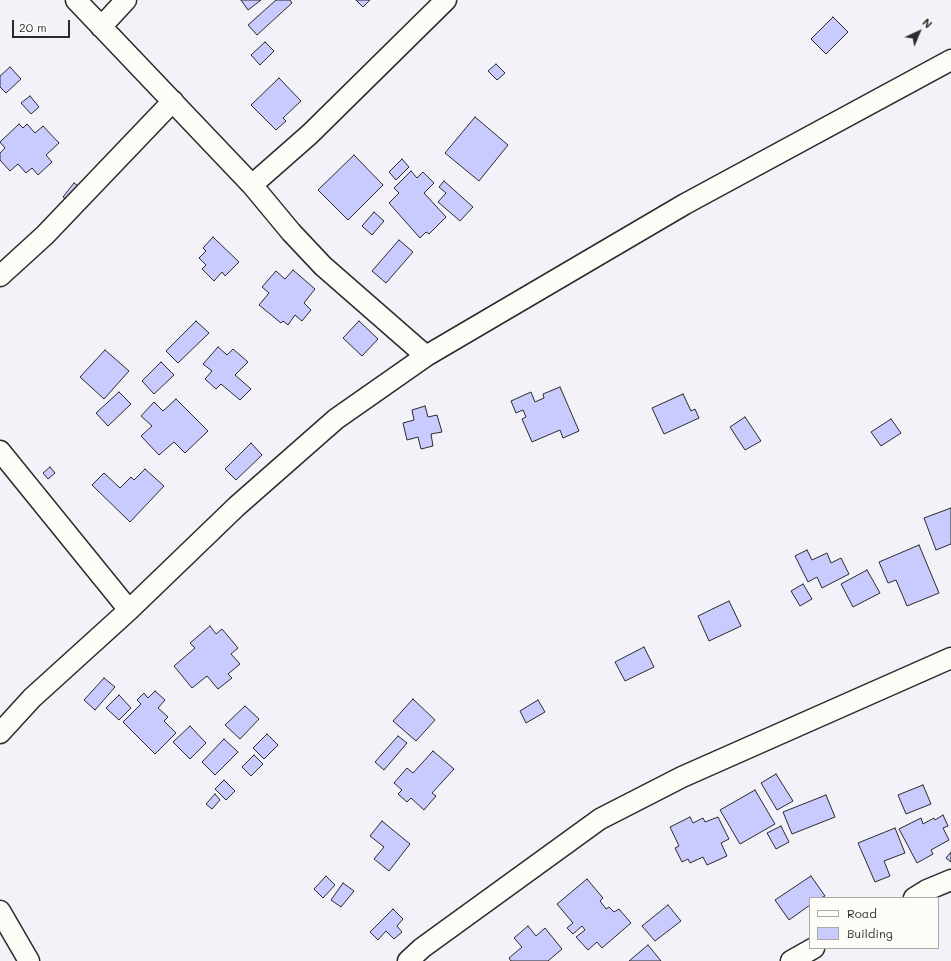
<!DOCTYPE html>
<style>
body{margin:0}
#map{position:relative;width:951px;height:961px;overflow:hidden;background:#f3f2f8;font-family:Mali,sans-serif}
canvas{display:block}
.legend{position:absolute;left:809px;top:897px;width:130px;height:52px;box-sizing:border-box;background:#fdfcf7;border:1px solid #a9a8a5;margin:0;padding:5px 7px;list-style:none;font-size:12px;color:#2b2b2b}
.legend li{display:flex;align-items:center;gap:8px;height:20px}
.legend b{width:20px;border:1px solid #a9a8a5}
.north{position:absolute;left:899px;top:12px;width:40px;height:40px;-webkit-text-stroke:3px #fdfcf7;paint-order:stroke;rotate:44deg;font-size:11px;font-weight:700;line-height:16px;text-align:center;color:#2b2b2b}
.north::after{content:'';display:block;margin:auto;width:14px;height:18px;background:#2b2b2b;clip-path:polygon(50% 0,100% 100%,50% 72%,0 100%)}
.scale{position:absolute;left:12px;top:20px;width:58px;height:18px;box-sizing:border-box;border:2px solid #2b2b2b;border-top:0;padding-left:5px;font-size:12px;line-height:14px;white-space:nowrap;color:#2b2b2b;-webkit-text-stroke:3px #fdfcf7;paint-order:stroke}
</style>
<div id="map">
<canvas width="951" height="961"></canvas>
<ul class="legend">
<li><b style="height:5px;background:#fdfcf7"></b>Road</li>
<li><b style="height:11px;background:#c9cbfe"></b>Building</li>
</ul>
<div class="north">N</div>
<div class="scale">20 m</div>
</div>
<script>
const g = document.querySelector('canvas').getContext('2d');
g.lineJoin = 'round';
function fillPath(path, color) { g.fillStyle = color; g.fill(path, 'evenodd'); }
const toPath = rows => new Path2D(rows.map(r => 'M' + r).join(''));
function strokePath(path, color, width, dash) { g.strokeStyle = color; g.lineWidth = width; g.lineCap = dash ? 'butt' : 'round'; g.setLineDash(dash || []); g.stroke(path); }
const building = toPath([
 [241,0,261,0,248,10,241,0],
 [276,0,290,0,292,3,257,35,248,25,276,0],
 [356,0,370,0,363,7,356,0],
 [833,17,848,32,826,54,811,39,833,17],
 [265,42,274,51,260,65,251,55,265,42],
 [496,64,505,73,497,80,488,71,496,64],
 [10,67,21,79,6,93,0,87,0,76,10,67],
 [279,78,301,101,283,118,286,121,276,130,251,105,279,78],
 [30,96,39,107,31,114,21,103,30,96],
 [475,117,508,145,479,181,445,153,475,117],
 [19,124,23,128,27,124,35,133,43,126,59,143,46,155,52,162,38,175,32,168,26,173,18,164,10,171,0,160,0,153,5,148,0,142,19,124],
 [354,155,383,185,348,220,318,190,354,155],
 [402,159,409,167,396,180,389,172,402,159],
 [411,171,417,178,423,172,434,183,424,193,446,217,429,234,426,232,420,238,389,203,399,193,394,188,411,171],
 [444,181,473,207,460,221,438,202,446,193,439,187,444,181],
 [74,183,81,188,71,202,63,197,74,183],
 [374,212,384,221,372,235,362,226,374,212],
 [213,237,239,262,225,276,222,272,214,281,202,269,206,265,199,258,206,251,203,248,213,237],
 [399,240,413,252,386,283,372,271,399,240],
 [293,270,315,289,304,303,311,310,302,321,295,315,288,325,283,321,281,323,259,305,269,293,262,287,276,271,285,279,293,270],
 [196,321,209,333,178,363,166,351,196,321],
 [359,321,378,339,362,356,343,338,359,321],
 [218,347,227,355,233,349,248,362,235,375,251,389,240,400,221,384,216,389,205,379,212,371,203,364,218,347],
 [105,350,129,371,104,399,80,377,105,350],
 [161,362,174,375,154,394,142,381,161,362],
 [560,387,579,431,563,438,560,430,532,442,522,419,526,417,523,410,516,413,511,401,531,392,535,402,544,398,543,394,560,387],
 [119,392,131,404,108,426,96,413,119,392],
 [683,394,691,411,695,409,699,418,664,434,652,408,683,394],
 [176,399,208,431,185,453,174,442,159,455,141,436,152,426,141,416,154,402,163,411,176,399],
 [425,406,428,417,437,415,442,432,431,434,433,446,421,449,418,437,407,440,403,423,414,420,412,410,425,406],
 [745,417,761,441,745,450,730,427,745,417],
 [891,419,901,433,881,446,871,432,891,419],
 [251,443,262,455,236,480,225,469,251,443],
 [50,467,55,473,48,479,43,473,50,467],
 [145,469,164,486,130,522,92,485,104,473,120,488,131,477,134,480,145,469],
 [951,508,951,544,936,550,924,518,951,508],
 [919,545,939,593,907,606,896,580,888,583,879,562,919,545],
 [807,550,812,560,827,553,831,563,841,558,849,574,822,588,817,577,808,582,795,556,807,550],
 [867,570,880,593,853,607,841,584,867,570],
 [803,584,812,599,800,606,791,591,803,584],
 [729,601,741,626,709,641,698,616,729,601],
 [210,626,216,634,222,629,238,648,231,654,240,664,228,674,232,678,218,689,207,676,192,688,174,666,195,648,190,643,210,626],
 [644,647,654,667,625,681,615,662,644,647],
 [104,678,115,687,95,710,84,700,104,678],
 [155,691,165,700,158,708,168,717,164,721,176,733,155,754,123,722,141,704,137,700,144,693,148,698,155,691],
 [119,695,131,708,119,720,106,708,119,695],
 [413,699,435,720,416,741,393,721,413,699],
 [538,700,545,712,526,723,520,711,538,700],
 [245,706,259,719,240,739,225,725,245,706],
 [190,726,206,743,190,759,173,742,190,726],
 [267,734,278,745,264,759,253,748,267,734],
 [398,736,407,743,384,770,375,762,398,736],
 [224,739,238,752,215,775,202,762,224,739],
 [433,751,454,769,432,793,436,796,424,810,411,798,407,802,398,794,402,790,394,783,407,768,413,773,433,751],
 [254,755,263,764,251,776,242,767,254,755],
 [776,774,793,801,777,810,761,783,776,774],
 [224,780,235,791,226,800,215,789,224,780],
 [923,785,931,804,906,814,898,795,923,785],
 [755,790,775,824,740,844,720,810,755,790],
 [215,794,220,800,212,809,206,804,215,794],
 [826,795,835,817,792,834,783,812,826,795],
 [943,815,948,826,943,828,949,840,931,850,933,854,917,863,899,829,921,818,923,824,934,818,935,820,943,815],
 [690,817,693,823,703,818,705,822,718,817,729,839,721,843,727,856,707,865,703,857,690,863,688,859,682,862,675,848,679,846,670,827,690,817],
 [382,821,410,844,389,871,374,859,384,847,370,836,382,821],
 [781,826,789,842,776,849,767,833,781,826],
 [895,828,905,853,884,861,890,876,875,882,858,843,895,828],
 [951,852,951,862,946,858,951,852],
 [326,876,335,885,323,898,314,889,326,876],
 [811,876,825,896,821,898,810,898,810,905,789,920,775,900,811,876],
 [587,879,603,898,600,901,606,909,609,907,614,912,619,909,631,923,602,948,597,942,588,950,576,937,585,930,582,926,573,934,567,928,573,923,557,904,587,879],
 [343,883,354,891,341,907,331,900,343,883],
 [668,905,681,921,655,941,642,926,668,905],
 [393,909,403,919,397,926,402,932,394,939,386,931,378,940,370,932,393,909],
 [528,926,536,936,545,928,562,949,548,961,511,961,509,958,522,947,514,938,528,926],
 [648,945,661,961,629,961,648,945]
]);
const minor = toPath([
 [76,0,252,185,291,232,323,266,426,356],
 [101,27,126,0],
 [252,185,310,134,446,0],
 [0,276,45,235,173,101],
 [0,451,129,610],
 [0,733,32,698,129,610,237,506,336,419,426,356,685,204,951,60],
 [914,898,927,890,951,880],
 [0,911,29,961],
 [408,961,422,948,600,819,682,777,951,658],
 [791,961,814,948]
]);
fillPath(building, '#c9cbfe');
strokePath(building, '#2b2b2b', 1);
strokePath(minor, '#2b2b2b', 23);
strokePath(minor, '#fdfcf7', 20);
</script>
